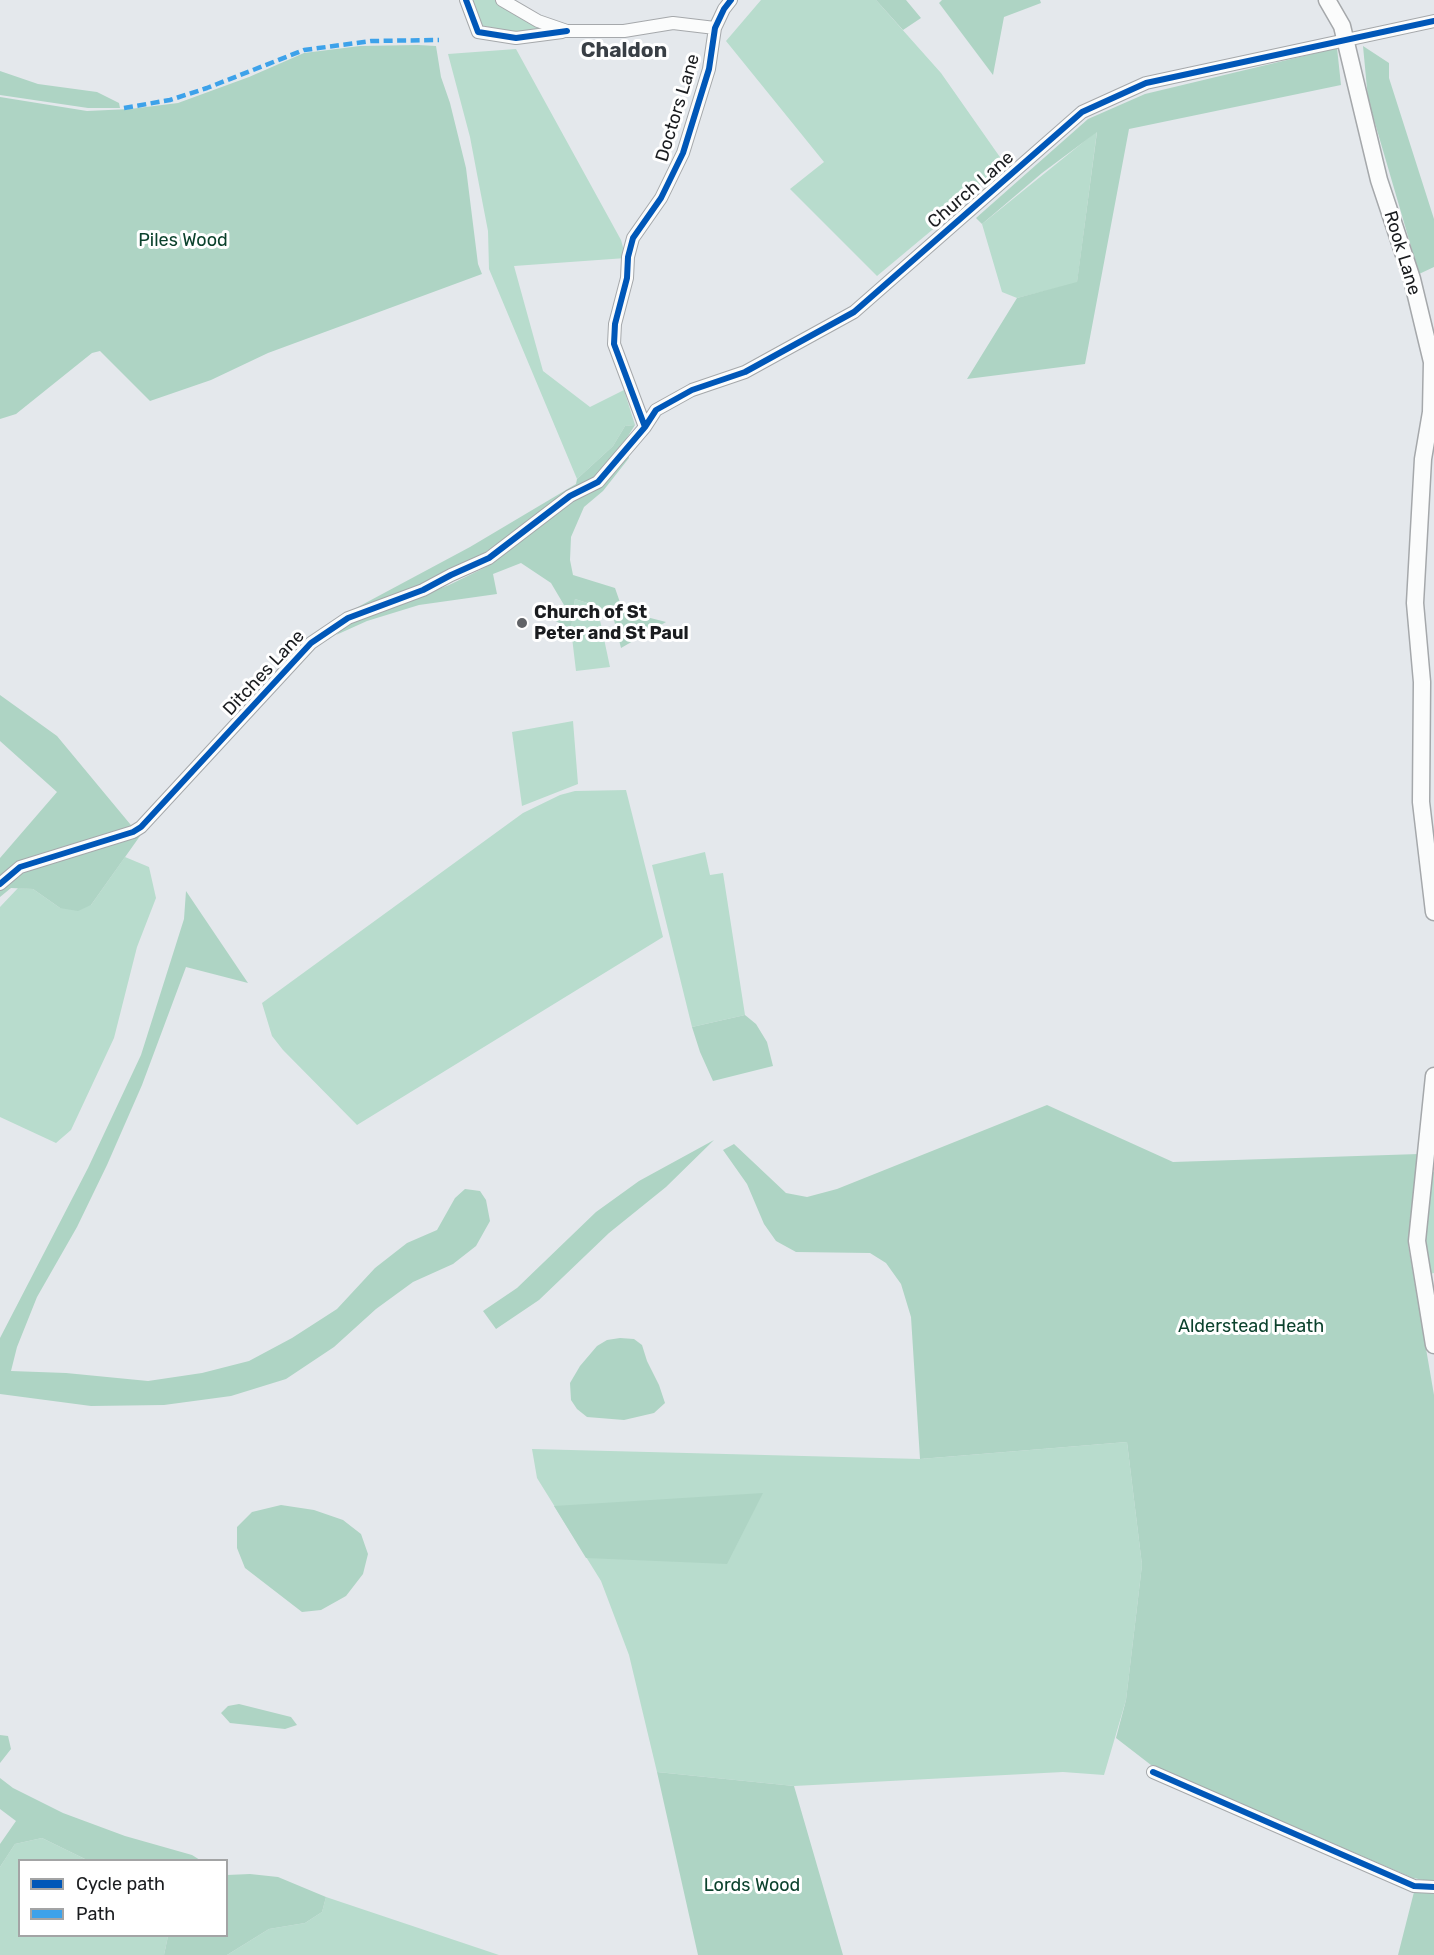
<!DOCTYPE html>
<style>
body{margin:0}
#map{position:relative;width:1434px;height:1955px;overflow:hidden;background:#e4e8ec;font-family:Rubik,sans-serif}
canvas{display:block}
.legend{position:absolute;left:18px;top:1859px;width:210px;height:78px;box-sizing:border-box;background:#fff;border:2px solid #a3a4a5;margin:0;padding:8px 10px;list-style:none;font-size:18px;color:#1a1c1f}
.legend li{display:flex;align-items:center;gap:12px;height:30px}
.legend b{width:30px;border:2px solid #a3a4a5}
</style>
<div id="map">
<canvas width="1434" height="1955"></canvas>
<ul class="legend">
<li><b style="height:8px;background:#0057b8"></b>Cycle path</li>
<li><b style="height:8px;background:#3da2ea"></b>Path</li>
</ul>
</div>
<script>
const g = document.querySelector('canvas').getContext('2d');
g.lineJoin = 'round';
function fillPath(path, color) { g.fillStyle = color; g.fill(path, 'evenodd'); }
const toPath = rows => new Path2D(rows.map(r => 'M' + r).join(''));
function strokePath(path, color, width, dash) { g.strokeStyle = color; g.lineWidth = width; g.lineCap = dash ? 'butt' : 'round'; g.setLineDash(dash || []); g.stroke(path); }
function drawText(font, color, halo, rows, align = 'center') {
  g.font = font + ' Rubik,sans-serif'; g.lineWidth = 6; g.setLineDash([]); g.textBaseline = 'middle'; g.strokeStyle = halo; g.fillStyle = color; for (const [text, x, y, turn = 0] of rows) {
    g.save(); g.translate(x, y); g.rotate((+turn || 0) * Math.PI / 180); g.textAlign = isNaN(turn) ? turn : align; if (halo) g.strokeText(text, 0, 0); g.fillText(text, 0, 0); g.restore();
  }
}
const green = toPath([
 [470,0,498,0,556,30,514,35,505,30,483,26],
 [761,0,876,0,941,73,1002,160,962,205,877,276,790,189,824,162,726,41],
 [516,49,621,240,626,258,514,266,543,371,590,407,624,390,635,425,625,426,613,446,577,479,489,269,488,231,477,174,470,137,448,54],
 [1097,131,1077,283,1017,298,1002,292,982,224],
 [575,599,597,606,610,667,576,671,571,629],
 [573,721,578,784,522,806,512,732],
 [626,790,663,937,357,1125,283,1050,272,1036,262,1003,523,813,560,795,575,791],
 [705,852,710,875,723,873,745,1015,692,1027,652,865],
 [125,857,149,867,156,898,137,947,114,1038,71,1130,56,1143,0,1117,0,907,18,888,33,889,60,908,91,905],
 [1429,1171,1434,1172,1434,1273,1430,1274,1424,1268,1425,1190],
 [1127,1442,1142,1565,1126,1700,1104,1775,1063,1772,794,1786,657,1772,629,1655,601,1581,537,1478,532,1449,920,1459],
 [42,1838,87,1860,20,1860,20,1936,168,1936,164,1955,0,1955,0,1867,15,1844],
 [326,1897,499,1955,227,1955,269,1929,305,1923,322,1912]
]);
const forest = toPath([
 [876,0,906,0,921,18,903,30],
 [942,0,1040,0,1041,3,1004,17,993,75,939,3],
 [418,45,436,46,441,77,450,103,466,168,478,264,482,274,268,353,211,380,150,401,100,351,92,353,16,414,0,419,0,97,87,111,130,109,178,103,249,77,304,53,360,46],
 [1363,46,1389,63,1389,78,1434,219,1434,267,1419,274,1368,99],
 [1337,48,1341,85,1129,129,1085,364,967,379,1017,298,1077,282,1097,132,1042,173,982,224,976,218,1088,119,1145,94],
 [0,71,38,84,97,92,119,103,120,108,88,108,0,95],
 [635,425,618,452,597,477,477,558,429,582,343,615,470,547,576,484,577,479,613,446,625,426],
 [628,455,629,458,603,491,584,507,571,537,570,560,573,575,615,588,623,611,666,622,621,648,613,616,597,606,575,599,571,629,550,618,564,605,551,583,521,563,493,574,497,594,419,605,367,621,336,635,348,624,449,585,488,566,581,494],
 [0,695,57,736,140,836,91,905,78,911,60,908,33,889,11,888,0,897,0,858,57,792,0,741],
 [186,891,248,983,186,967,142,1085,107,1165,77,1227,37,1297,17,1347,11,1371,66,1373,148,1381,202,1373,249,1361,292,1338,337,1309,375,1268,407,1243,437,1230,455,1198,465,1189,480,1191,486,1200,490,1221,476,1246,453,1264,413,1282,376,1309,334,1347,286,1379,231,1396,164,1405,91,1406,0,1394,0,1338,88,1168,141,1055,184,919],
 [745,1015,756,1024,767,1042,773,1066,713,1081,700,1052,692,1027],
 [1047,1105,1173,1162,1419,1154,1425,1162,1408,1244,1434,1395,1434,1882,1413,1878,1151,1765,1116,1738,1126,1700,1142,1565,1127,1442,920,1459,911,1317,901,1284,886,1263,870,1253,796,1252,776,1241,764,1224,747,1184,723,1150,734,1144,786,1193,807,1197,837,1189],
 [714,1140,666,1187,609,1233,539,1300,496,1329,483,1311,517,1288,596,1212,639,1181],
 [620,1338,634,1339,642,1345,647,1361,659,1385,665,1403,654,1413,624,1420,587,1417,577,1409,571,1400,570,1383,580,1366,597,1346,607,1340],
 [763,1493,727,1564,586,1558,554,1506],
 [281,1505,314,1510,343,1520,361,1534,368,1554,363,1574,346,1596,321,1610,302,1612,245,1568,237,1548,237,1527,252,1512],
 [239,1704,291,1717,297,1725,285,1729,230,1723,221,1713,228,1706],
 [0,1735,8,1736,11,1749,0,1763],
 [657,1772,794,1786,843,1955,698,1955],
 [0,1778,13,1788,63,1813,125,1836,192,1855,200,1860,87,1860,42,1838,15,1844,0,1867,0,1844,16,1821,0,1809],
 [250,1874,278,1877,326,1897,322,1912,305,1923,269,1929,227,1955,164,1955,168,1936,226,1936,227,1875],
 [1414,1892,1434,1892,1434,1955,1398,1955]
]);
const minor = toPath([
 [466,0,478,32,516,38,562,32],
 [502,0,538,21,567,31,624,31,673,23,715,28],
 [645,427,614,344,615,324,627,278,628,257,633,238,661,198,683,153,709,69,715,28,724,9,731,0],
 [0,884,20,867,133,832,141,827,311,643,348,618,423,590,451,575,489,558,570,496,598,482,645,427,656,410,692,390,745,372,854,312,1082,112,1146,83,1434,21],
 [1153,1772,1414,1886,1434,1887]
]);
const major = toPath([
 [1327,0,1342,26,1379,180,1412,279,1432,362,1431,412,1423,459,1415,603,1422,682,1421,802,1434,912],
 [1434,1076,1417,1241,1434,1345]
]);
const quiet = toPath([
 [124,108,170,100,207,88,304,50,371,41,439,40]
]);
const cycleway = toPath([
 [466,0,478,32,516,38,567,31],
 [645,427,614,344,615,324,627,278,628,257,633,238,661,198,683,153,709,69,715,28,724,9,731,0],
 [0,884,20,867,133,832,141,827,311,643,348,618,423,590,451,575,489,558,570,496,598,482,645,427,656,410,692,390,745,372,854,312,1082,112,1146,83,1434,21],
 [1153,1772,1414,1886,1434,1887]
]);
const markers = [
 [522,623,6,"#616367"]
];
const streetNames = [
 ["Doctors Lane",678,108,-73],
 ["Church Lane",971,190,-41],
 ["Rook Lane",1402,253,73],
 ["Ditches Lane",264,673,-47]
];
const parkNames = [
 ["Piles Wood",183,241],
 ["Alderstead Heath",1251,1327],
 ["Lords Wood",752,1886]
];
const poiNames = [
 ["Church of St",534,613],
 ["Peter and St Paul",534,634]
];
const quarterNames = [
 ["Chaldon",624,51]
];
fillPath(green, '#b8dccd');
fillPath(forest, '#aed4c4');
strokePath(minor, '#a5a8ab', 14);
strokePath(major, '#a5a8ab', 19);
strokePath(minor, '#fbfcfc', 12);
strokePath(major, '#fbfcfc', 16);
strokePath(quiet, '#3da2ea', 4.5, [9, 4.5]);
strokePath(cycleway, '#0057b8', 6);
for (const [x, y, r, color] of markers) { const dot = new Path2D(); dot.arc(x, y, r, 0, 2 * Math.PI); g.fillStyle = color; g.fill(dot); strokePath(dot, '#fff', 2); }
drawText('18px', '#1a1c1f', '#fff', streetNames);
drawText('18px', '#0c422d', '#fff', parkNames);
drawText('bold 18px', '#1a1c1f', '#fff', poiNames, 'left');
drawText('bold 21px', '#393f45', '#fff', quarterNames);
</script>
